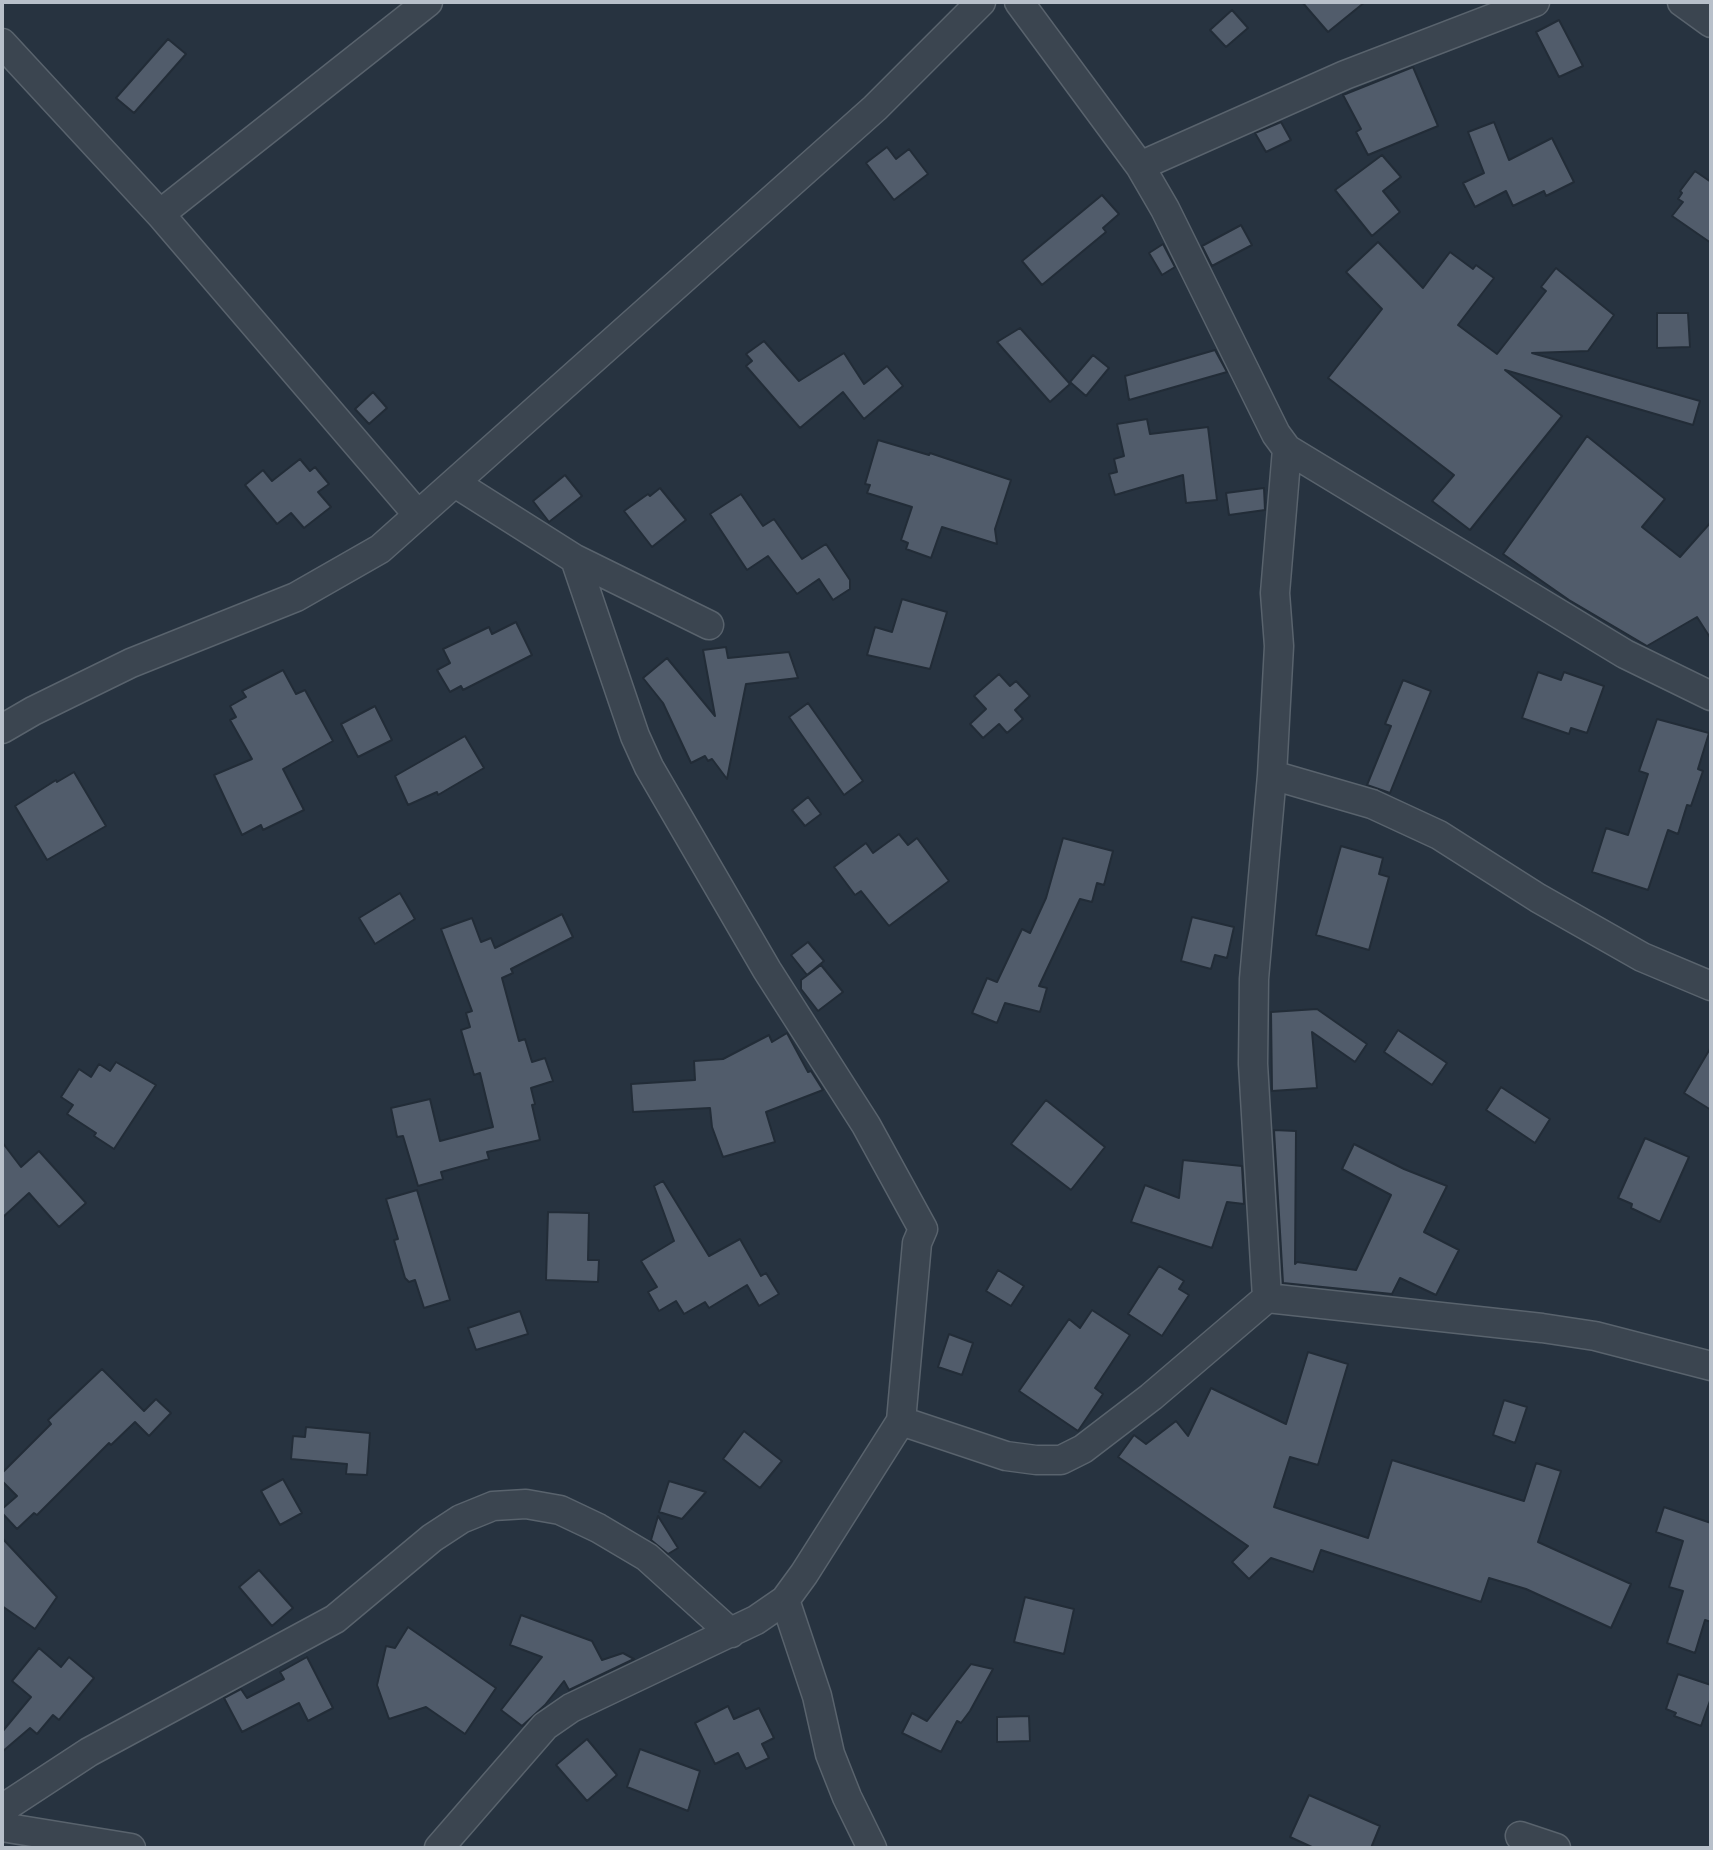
<!DOCTYPE html>
<style>
body{margin:0}
#map{position:relative;width:1713px;height:1850px;overflow:hidden;background:#273340;font-family:"IBM Plex Sans",sans-serif}
canvas{display:block}
.frame{position:absolute;inset:0;border:4px solid #b8c0ca;pointer-events:none}
</style>
<div id="map">
<canvas width="1713" height="1850"></canvas>
<div class="frame"></div>
</div>
<script>
const g = document.querySelector('canvas').getContext('2d');
g.lineJoin = 'round';
function fillPath(path, color) { g.fillStyle = color; g.fill(path, 'evenodd'); }
const toPath = rows => new Path2D(rows.map(r => 'M' + r).join(''));
function strokePath(path, color, width, dash) { g.strokeStyle = color; g.lineWidth = width; g.lineCap = dash ? 'butt' : 'round'; g.setLineDash(dash || []); g.stroke(path); }
const building = toPath([
 [1302,2,1365,2,1328,32,1302,2],
 [1232,10,1248,28,1226,47,1210,30,1232,10],
 [1559,20,1583,66,1559,77,1536,32,1559,20],
 [168,39,186,54,134,113,116,98,168,39],
 [1413,67,1438,126,1368,155,1356,132,1361,129,1343,95,1413,67],
 [1281,122,1291,140,1266,152,1255,133,1281,122],
 [1494,122,1509,160,1552,138,1574,182,1546,196,1544,191,1513,206,1506,191,1475,207,1463,183,1484,173,1468,132,1494,122],
 [887,147,896,159,909,149,928,174,894,200,866,163,887,147],
 [1382,155,1401,177,1383,191,1400,212,1372,236,1335,190,1382,155],
 [1695,171,1711,182,1711,243,1672,216,1683,202,1678,199,1682,193,1680,191,1695,171],
 [1102,195,1119,214,1103,228,1106,232,1042,285,1022,261,1102,195],
 [1241,225,1252,245,1212,266,1202,246,1241,225],
 [1378,242,1423,288,1450,252,1473,269,1476,265,1494,278,1458,325,1497,354,1546,291,1541,287,1556,268,1614,315,1588,351,1532,353,1700,401,1693,425,1505,370,1562,416,1470,530,1432,501,1454,475,1328,378,1382,309,1346,272,1378,242],
 [1163,244,1175,267,1162,275,1149,253,1163,244],
 [1657,313,1688,313,1690,347,1657,348,1657,313],
 [1020,328,1070,384,1050,402,997,342,1020,328],
 [764,341,799,381,844,353,864,384,887,366,903,386,864,419,843,392,800,428,746,366,752,361,746,354,764,341],
 [1215,350,1227,372,1129,400,1125,376,1215,350],
 [1093,355,1109,368,1086,396,1070,382,1093,355],
 [373,392,387,408,369,424,355,409,373,392],
 [1147,419,1150,434,1208,427,1217,500,1186,503,1183,475,1115,495,1109,474,1117,472,1114,459,1124,456,1117,424,1147,419],
 [1587,436,1665,499,1642,527,1680,557,1711,522,1711,639,1697,617,1647,646,1569,600,1503,554,1587,436],
 [878,440,929,455,930,453,1011,480,995,529,997,544,942,527,931,558,906,549,908,543,901,540,912,507,867,493,870,485,865,484,878,440],
 [300,459,310,471,315,467,329,484,318,492,331,507,304,528,291,513,277,524,245,485,263,470,272,481,300,459],
 [565,475,582,496,549,522,533,501,565,475],
 [660,488,686,520,652,547,624,511,648,494,650,496,660,488],
 [1264,488,1265,510,1229,515,1226,493,1264,488],
 [741,494,763,526,774,519,802,559,826,544,850,580,850,589,833,600,819,579,797,594,768,556,747,570,710,514,741,494],
 [902,599,947,612,930,669,867,655,875,627,892,632,902,599],
 [516,622,532,655,463,690,461,686,450,692,437,670,450,663,443,649,489,627,492,634,516,622],
 [726,647,728,658,789,652,798,678,746,684,727,779,712,759,708,761,705,756,691,763,663,703,643,678,667,658,715,716,703,650,726,647],
 [283,670,296,694,305,690,333,741,283,769,304,810,263,830,261,825,242,835,214,775,252,759,230,720,236,717,230,706,246,697,242,691,283,670],
 [1538,672,1561,680,1564,672,1604,686,1587,733,1571,728,1569,734,1522,718,1538,672],
 [999,674,1010,686,1016,681,1030,696,1015,710,1023,719,1007,733,999,724,983,738,970,724,986,709,974,696,999,674],
 [1403,680,1431,691,1390,793,1367,785,1391,726,1385,724,1403,680],
 [808,703,863,781,844,795,789,717,808,703],
 [375,706,392,740,358,757,341,724,375,706],
 [1657,719,1709,733,1698,769,1703,771,1691,806,1687,805,1678,834,1668,830,1648,890,1592,872,1606,828,1628,835,1648,774,1639,771,1657,719],
 [465,736,484,768,438,795,437,792,408,805,395,776,465,736],
 [74,772,106,826,47,860,15,806,56,780,57,782,74,772],
 [808,797,821,814,805,826,792,810,808,797],
 [899,834,908,845,917,838,949,881,889,926,861,891,855,895,834,867,866,843,873,853,899,834],
 [1063,838,1113,851,1104,885,1097,883,1092,902,1080,899,1039,986,1047,988,1040,1012,1005,1003,997,1023,972,1013,987,978,997,982,1022,929,1030,933,1046,898,1063,838],
 [1341,846,1383,858,1379,874,1389,877,1369,950,1316,935,1341,846],
 [400,893,415,919,375,944,359,918,400,893],
 [562,914,573,937,511,969,513,973,502,978,519,1041,525,1039,532,1062,545,1058,553,1081,531,1088,535,1104,532,1105,540,1140,487,1152,489,1159,441,1172,443,1179,418,1186,403,1136,397,1137,391,1108,430,1099,440,1141,493,1127,480,1073,474,1075,461,1030,470,1027,466,1013,472,1011,441,929,472,918,481,942,491,938,495,948,562,914],
 [1192,917,1234,927,1227,958,1215,955,1211,969,1181,961,1192,917],
 [808,942,824,961,807,975,791,955,808,942],
 [821,965,843,992,818,1011,801,989,801,980,821,965],
 [1317,1009,1367,1044,1355,1062,1312,1032,1317,1088,1272,1091,1271,1012,1317,1009],
 [1398,1030,1447,1063,1432,1085,1384,1052,1398,1030],
 [787,1033,808,1072,811,1071,823,1090,766,1112,775,1142,723,1157,712,1127,710,1108,633,1112,631,1084,695,1080,694,1061,723,1059,769,1035,772,1042,787,1033],
 [1711,1047,1711,1110,1684,1093,1711,1047],
 [116,1062,156,1085,114,1149,94,1136,96,1133,67,1114,73,1105,61,1097,79,1069,91,1077,99,1064,110,1071,116,1062],
 [1501,1087,1550,1119,1535,1143,1486,1110,1501,1087],
 [1046,1100,1105,1147,1071,1190,1011,1144,1046,1100],
 [1274,1130,1296,1131,1295,1264,1297,1262,1356,1270,1391,1195,1342,1169,1354,1144,1404,1169,1447,1186,1424,1232,1459,1250,1436,1295,1400,1278,1392,1294,1283,1283,1274,1130],
 [1645,1138,1689,1157,1660,1222,1631,1208,1632,1204,1618,1198,1645,1138],
 [2,1142,21,1167,39,1151,86,1203,59,1227,29,1193,2,1218,2,1142],
 [1183,1160,1242,1166,1244,1204,1227,1202,1212,1248,1131,1222,1145,1185,1179,1198,1183,1160],
 [663,1181,709,1256,740,1239,761,1276,766,1273,779,1294,759,1306,747,1285,709,1308,705,1302,684,1314,676,1301,659,1311,648,1292,657,1287,641,1261,674,1241,654,1186,663,1181],
 [417,1190,450,1300,424,1308,415,1280,409,1282,405,1278,394,1240,398,1239,386,1199,417,1190],
 [548,1212,589,1213,588,1260,599,1260,598,1282,546,1280,548,1212],
 [1159,1266,1184,1281,1179,1289,1189,1295,1162,1336,1128,1314,1159,1266],
 [998,1270,1024,1286,1011,1306,986,1291,998,1270],
 [1092,1310,1130,1335,1095,1388,1103,1394,1078,1431,1019,1391,1069,1319,1080,1328,1092,1310],
 [520,1311,528,1334,476,1350,468,1328,520,1311],
 [949,1334,973,1343,962,1375,938,1367,949,1334],
 [1308,1352,1348,1364,1318,1465,1290,1457,1274,1507,1368,1538,1392,1460,1524,1501,1536,1463,1561,1471,1538,1542,1631,1584,1611,1628,1526,1589,1489,1578,1481,1602,1321,1550,1313,1572,1271,1558,1249,1579,1232,1562,1248,1546,1118,1457,1134,1435,1146,1444,1176,1421,1188,1436,1211,1388,1286,1424,1308,1352],
 [102,1369,144,1411,156,1399,171,1413,149,1436,135,1422,111,1445,109,1443,37,1515,34,1513,17,1529,2,1513,2,1509,17,1496,2,1481,2,1473,51,1424,48,1420,102,1369],
 [1504,1400,1527,1407,1515,1443,1493,1435,1504,1400],
 [306,1427,370,1433,367,1475,346,1474,347,1464,291,1459,293,1436,305,1437,306,1427],
 [744,1431,782,1461,760,1488,723,1459,744,1431],
 [283,1479,302,1513,280,1525,261,1491,283,1479],
 [669,1481,706,1492,682,1519,659,1512,669,1481],
 [1664,1507,1711,1523,1711,1622,1705,1620,1695,1653,1667,1643,1683,1591,1669,1587,1683,1541,1656,1532,1664,1507],
 [658,1516,678,1548,668,1554,651,1540,658,1516],
 [2,1538,57,1597,35,1629,2,1606,2,1538],
 [259,1570,293,1608,272,1626,239,1587,259,1570],
 [1025,1597,1074,1609,1064,1654,1014,1642,1025,1597],
 [521,1615,592,1641,602,1660,623,1653,634,1659,569,1690,564,1681,545,1705,522,1726,501,1710,542,1657,510,1645,521,1615],
 [408,1627,496,1688,465,1734,426,1707,389,1719,377,1685,386,1646,395,1648,408,1627],
 [39,1648,61,1667,69,1657,94,1678,59,1720,53,1715,37,1734,30,1728,2,1752,2,1732,31,1697,12,1681,39,1648],
 [307,1657,333,1708,308,1721,299,1703,242,1732,224,1698,241,1689,247,1698,284,1679,280,1672,307,1657],
 [971,1664,993,1669,970,1711,961,1723,957,1721,941,1752,902,1733,912,1713,927,1721,971,1664],
 [1678,1674,1711,1685,1711,1698,1701,1726,1674,1716,1676,1713,1666,1709,1678,1674],
 [728,1706,734,1719,759,1708,774,1738,762,1744,769,1758,746,1769,738,1753,715,1764,695,1723,728,1706],
 [1029,1716,1030,1741,997,1742,997,1717,1029,1716],
 [587,1739,617,1775,587,1801,556,1765,587,1739],
 [640,1749,700,1771,688,1811,627,1787,640,1749],
 [1309,1795,1380,1826,1371,1848,1314,1848,1290,1837,1309,1795]
]);
const minor = toPath([
 [1019,2,1140,166,1165,209,1276,434,1287,449,1625,654,1711,696],
 [1682,2,1711,23],
 [2,43,160,214,418,515],
 [1140,166,1345,75,1535,2],
 [160,214,428,2],
 [455,483,575,559,709,625],
 [2,729,33,711,131,663,296,597,380,549,875,108,981,2],
 [1272,775,1372,804,1439,835,1538,898,1642,957,1711,986],
 [1267,1298,1253,1064,1254,979,1272,775,1279,646,1275,593,1287,449],
 [901,1421,1006,1456,1036,1460,1061,1460,1083,1449,1151,1397,1267,1298,1542,1328,1595,1336,1711,1366],
 [785,1600,817,1696,830,1754,847,1797,872,1848],
 [2,1809,89,1752,335,1619,432,1538,461,1519,493,1506,526,1504,560,1510,598,1528,647,1557,731,1633],
 [2,1827,131,1848],
 [1520,1836,1556,1848],
 [439,1848,545,1726,571,1708,756,1620,785,1600,804,1574,901,1421,917,1243,923,1229,866,1125,767,970,649,767,635,736,575,559]
]);
fillPath(building, '#515c6b');
strokePath(building, '#222c37', 2);
strokePath(minor, '#59636d', 31);
strokePath(minor, '#3b4550', 28);
</script>
